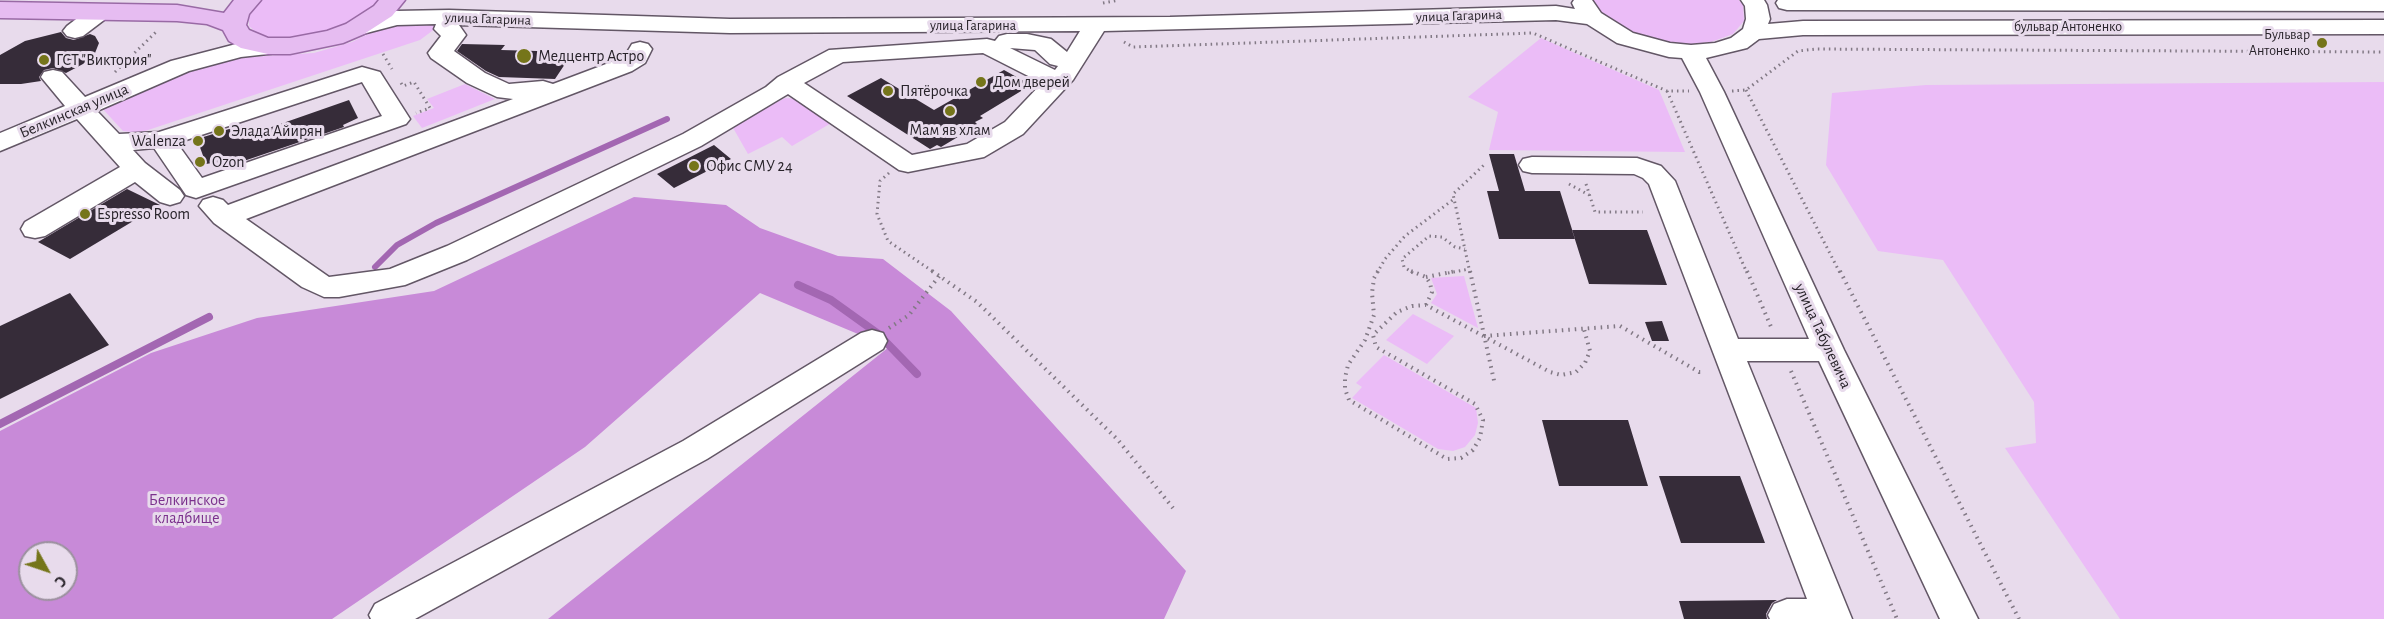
<!DOCTYPE html>
<meta charset="utf-8">
<style>
body{margin:0}
#map{position:relative;width:2384px;height:619px;overflow:hidden;background:#e8dbec;font-family:"Alegreya Sans",sans-serif}
canvas{display:block}
.north{position:absolute;left:18px;top:541px;width:60px;height:60px;box-sizing:border-box;background:#e8dbec;border:2px solid #9b919e;border-radius:50%;rotate:130deg;font-size:16px;font-weight:700;line-height:24px;text-align:center;color:#28232a}
.north::after{content:'';display:block;margin:auto;width:21px;height:27px;background:#75751a;clip-path:polygon(50% 0,100% 100%,50% 72%,0 100%)}
</style>
<div id="map">
<canvas width="2384" height="619"></canvas>
<div class="north">С</div>
</div>
<script>
const g = document.querySelector('canvas').getContext('2d');
g.lineJoin = 'round';
function fillPath(path, color) { g.fillStyle = color; g.fill(path, 'evenodd'); }
const toPath = rows => new Path2D(rows.map(r => 'M' + r).join(''));
function strokePath(path, color, width, dash) { g.strokeStyle = color; g.lineWidth = width; g.lineCap = dash ? 'butt' : 'round'; g.setLineDash(dash || []); g.stroke(path); }
function drawText(font, color, halo, rows, align = 'center') {
  g.font = font + ' "Alegreya Sans",sans-serif'; g.lineWidth = 6; g.setLineDash([]); g.textBaseline = 'middle'; g.strokeStyle = halo; g.fillStyle = color; for (const [text, x, y, turn = 0] of rows) {
    g.save(); g.translate(x, y); g.rotate((+turn || 0) * Math.PI / 180); g.textAlign = isNaN(turn) ? turn : align; if (halo) g.strokeText(text, 0, 0); g.fillText(text, 0, 0); g.restore();
  }
}
const green = toPath([
 [262,0,379,0,353,22,316,36,278,39,259,35,249,26,249,14],
 [1592,0,1739,0,1743,5,1744,21,1733,34,1711,42,1682,45,1651,40,1623,30,1602,16],
 [437,23,440,25,420,40,139,133,123,131,101,107,198,65,235,58,314,53,352,42,382,27],
 [1541,38,1659,90,1685,152,1489,150,1498,112,1468,97],
 [2384,82,2384,619,2120,619,2005,448,2036,443,2034,402,1943,260,1878,251,1826,165,1832,93,1926,85],
 [465,84,495,99,422,128,413,116,434,108,427,99],
 [785,98,800,99,833,122,792,146,782,137,748,154,732,126],
 [1464,276,1478,328,1431,303,1437,294,1431,278],
 [1413,314,1454,336,1427,364,1386,340],
 [1384,355,1476,408,1478,423,1475,435,1465,447,1453,451,1438,449,1352,398,1362,387,1356,383]
]);
const forest = toPath([
 [634,197,726,205,760,228,838,256,883,259,951,311,1186,571,1164,619,548,619,889,347,760,293,585,447,332,619,0,619,0,431,151,353,257,318,434,291],
 [30,553,66,553,66,589,30,589]
]);
const streamFar1 = toPath([
 [375,267,397,245,436,223,667,119]
]);
const stream = toPath([
 [798,285,831,300,877,333],
 [882,338,917,374],
 [0,424,209,317]
]);
const building = toPath([
 [61,32,66,38,74,40,90,34,95,36,99,43,95,53,83,64,66,73,53,68,44,70,39,77,41,81,21,84,0,84,0,55,25,41],
 [462,44,505,45,501,50,573,52,555,79,499,77,486,71,457,51],
 [1004,70,1031,85,980,116,983,118,975,122,978,125,941,147,937,145,930,149,847,96,881,78,934,110],
 [349,100,358,118,343,125,344,127,232,165,231,163,214,169,212,163,206,164,197,139,242,125,246,136],
 [714,145,731,159,674,188,657,174],
 [1489,154,1514,154,1525,191,1560,191,1575,239,1499,239,1487,191,1499,191],
 [127,189,160,205,70,259,38,242],
 [1572,230,1647,230,1667,285,1589,284],
 [70,293,109,345,0,399,0,326],
 [1662,321,1669,341,1652,341,1645,322],
 [1542,420,1628,420,1648,486,1559,486],
 [1659,476,1740,476,1765,543,1681,543],
 [1777,600,1772,603,1766,614,1767,619,1684,619,1679,601]
]);
const pathFar1 = toPath([
 [1103,3,1119,0],
 [1124,42,1133,47,1533,33,1667,91,1689,91],
 [383,54,392,69],
 [115,72,157,31],
 [401,83,403,86,414,82,430,108,416,113],
 [1746,90,1840,273],
 [1667,91,1747,273],
 [1732,91,1746,90,1798,51,1816,49,2384,52],
 [889,173,880,181,877,214,888,241,935,273],
 [1569,184,1589,195],
 [1586,184,1595,212,1643,212],
 [1377,273,1385,259,1405,236,1454,199],
 [1413,273,1404,267,1402,259,1429,236,1442,237,1455,247,1465,249],
 [1448,273,1469,269],
 [1470,273,1453,194,1485,164]
]);
const path = toPath([
 [932,271,977,302,1118,440,1173,508],
 [1378,271,1374,278,1372,293,1374,315,1365,340,1348,365,1345,378,1345,389,1349,400,1447,459,1461,458,1473,450,1480,438,1483,420,1475,404,1376,347,1373,335,1397,312,1412,306,1426,305,1550,372,1561,375,1576,372,1585,363,1590,351,1584,329],
 [1411,271,1426,277,1430,283,1432,292,1426,305],
 [1470,271,1495,385],
 [1747,271,1772,329],
 [1840,271,2019,619],
 [1426,277,1456,271],
 [889,328,909,315,940,275],
 [1484,336,1620,326,1699,372,1703,372],
 [1791,371,1897,619]
]);
const minor = toPath([
 [1574,0,1592,0,1601,13,1633,33,1670,43,1691,45,1715,43,1731,38,1743,29,1746,19,1745,6,1741,0,1764,0,1767,5,1770,19,1768,24,1803,21,2384,20,2384,34,1803,35,1759,39,1747,48,1706,58,1724,92,1844,350,1978,619,1940,619,1819,361,1747,361,1852,619,1770,619,1768,615,1774,604,1787,599,1807,599,1649,184,1643,178,1634,174,1532,173,1523,171,1519,165,1523,159,1532,157,1637,158,1661,166,1675,181,1738,339,1809,339,1700,92,1682,58,1669,57,1617,43,1587,24,1556,20,1104,31,1073,80,1023,134,984,157,908,172,899,170,788,94,701,146,467,260,405,285,339,297,324,297,302,287,214,223,199,206,203,200,213,197,223,200,228,205,513,99,497,97,467,83,431,58,428,53,441,36,434,29,436,24,397,25,355,36,347,34,343,29,347,24,396,11,449,10,730,19,1170,17,1556,6,1575,9,1572,3,1574,0],
 [459,25,730,33,1080,31,1067,52,1051,39,1027,34,1007,34,999,36,995,41,987,39,829,50,778,77,766,87,683,134,447,246,390,269,329,277,246,219,632,71,645,63,652,49,648,44,640,42,632,44,626,54,614,61,553,84,543,81,509,84,485,73,454,51,466,35,459,25],
 [1010,48,1035,50,1050,64,1058,66,1055,70,1010,48],
 [983,53,1042,83,1005,122,967,144,912,155,804,83,843,62,983,53],
 [1778,0,2384,0,2384,11,1787,10,1779,8,1776,3,1778,0],
 [100,5,108,7,112,12,108,17,83,36,75,38,67,36,63,31,67,26,92,7,100,5],
 [287,39,295,41,299,46,295,51,241,57,189,71,97,111,119,134,159,132,362,67,380,72,410,119,406,124,196,198,186,195,154,148,133,150,145,163,180,190,184,196,180,202,170,205,160,202,135,182,45,236,35,238,25,236,21,229,25,222,120,167,77,119,0,151,0,133,65,106,41,77,44,72,53,70,62,72,85,97,171,61,240,43,287,39],
 [362,82,382,116,202,178,177,143,362,82],
 [872,330,883,333,887,341,883,349,707,459,415,619,371,619,369,615,375,604,683,441,861,333,872,330]
]);
const major = toPath([
 [234,0,261,0,249,14,246,25,249,30,268,38,290,38,327,31,346,24,374,6,379,0,405,0,392,16,364,34,343,43,290,54,268,54,241,48,229,41,223,30,207,24,177,21,0,18,0,2,177,5,224,13,234,0]
]);
const markers = [
 [2322,43,6,"#75751a"],
 [524,56,8,"#75751a"],
 [44,60,6,"#75751a"],
 [981,82,6,"#75751a"],
 [888,91,6,"#75751a"],
 [950,111,6,"#75751a"],
 [219,131,6,"#75751a"],
 [198,141,6,"#75751a"],
 [200,162,6,"#75751a"],
 [694,166,6,"#75751a"],
 [85,214,6,"#75751a"]
];
const farStreetnames = [
 ["улица Гагарина",1459,16,-2],
 ["улица Гагарина",488,19,2],
 ["улица Гагарина",973,26],
 ["бульвар Антоненко",2068,27]
];
const farPoinames = [
 ["Бульвар",2310,35],
 ["Антоненко",2310,51]
];
const poiNames = [
 ["Медцентр Астро",538,56],
 ["ГСТ \"Виктория\"",56,60],
 ["Дом дверей",993,82],
 ["Пятёрочка",900,91],
 ["Мам яв хлам",950,130,"center"],
 ["Элада Айирян",231,131],
 ["Walenza",186,141,"right"],
 ["Ozon",212,162],
 ["Офис СМУ 24",706,166],
 ["Espresso Room",97,214]
];
const streetNames = [
 ["Белкинская улица",74,111,-23],
 ["улица Табулевича",1823,336,65]
];
const parkNames = [
 ["Белкинское",187,500],
 ["кладбище",187,518]
];
fillPath(green, '#ebbcf7');
fillPath(forest, '#c88ad8');
strokePath(streamFar1, '#a367b2', 6);
strokePath(stream, '#a367b2', 8);
fillPath(building, '#362c39');
strokePath(minor, '#635766', 3);
strokePath(major, '#996aa5', 3);
strokePath(pathFar1, '#827985', 3, [1.5, 4]);
strokePath(path, '#827985', 4, [1.5, 5]);
fillPath(minor, '#fff');
fillPath(major, '#e6bcf1');
for (const [x, y, r, color] of markers) { const dot = new Path2D(); dot.arc(x, y, r, 0, 2 * Math.PI); g.fillStyle = color; g.fill(dot); strokePath(dot, '#e8dbec', 2); }
drawText('14px', '#28232a', '#e8dbec', farStreetnames);
drawText('14px', '#28232a', '#e8dbec', farPoinames, 'right');
drawText('16px', '#28232a', '#e8dbec', poiNames, 'left');
drawText('16px', '#28232a', '#e8dbec', streetNames);
drawText('16px', '#7b318d', '#e8dbec', parkNames);
</script>
